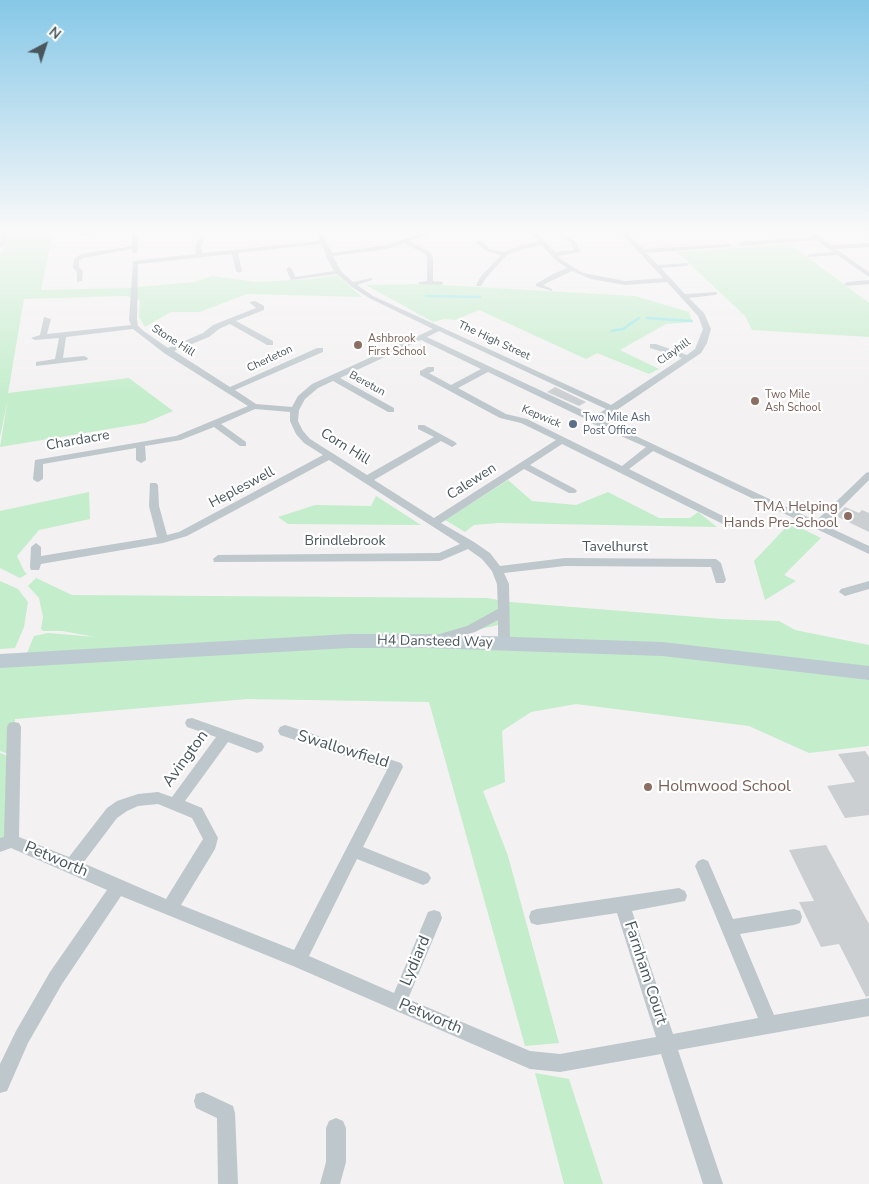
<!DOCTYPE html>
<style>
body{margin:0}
#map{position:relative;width:869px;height:1184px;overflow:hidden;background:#f3f1f1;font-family:"Nunito Sans",sans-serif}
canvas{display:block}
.north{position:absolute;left:20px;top:20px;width:50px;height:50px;-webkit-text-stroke:4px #fff;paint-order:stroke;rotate:40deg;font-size:14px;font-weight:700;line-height:20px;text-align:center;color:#49575d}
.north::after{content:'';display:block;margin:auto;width:18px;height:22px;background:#49575d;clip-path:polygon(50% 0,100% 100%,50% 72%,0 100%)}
</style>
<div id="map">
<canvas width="869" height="1184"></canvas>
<div class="north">N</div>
</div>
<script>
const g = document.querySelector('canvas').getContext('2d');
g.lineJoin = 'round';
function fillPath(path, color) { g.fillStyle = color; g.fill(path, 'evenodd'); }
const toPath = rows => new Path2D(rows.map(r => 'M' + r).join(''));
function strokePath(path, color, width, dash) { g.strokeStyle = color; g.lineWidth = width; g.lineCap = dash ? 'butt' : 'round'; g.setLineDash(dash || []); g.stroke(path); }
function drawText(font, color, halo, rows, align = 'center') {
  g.font = font + ' "Nunito Sans",sans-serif'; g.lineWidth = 4.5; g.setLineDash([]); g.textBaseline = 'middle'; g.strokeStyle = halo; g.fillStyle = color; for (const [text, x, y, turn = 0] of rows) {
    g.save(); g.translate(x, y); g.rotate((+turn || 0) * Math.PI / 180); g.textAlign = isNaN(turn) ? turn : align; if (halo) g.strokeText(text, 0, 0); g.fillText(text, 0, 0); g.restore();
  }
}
const green = toPath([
 [10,233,53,233,41,290,126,288,194,282,212,276,256,282,312,279,337,275,362,297,247,294,200,312,171,312,145,327,139,317,140,300,126,296,24,299,8,393,129,378,173,411,145,423,0,447,8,398,0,437,0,255],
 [790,244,869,303,869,337,752,330,745,316,677,252],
 [425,284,635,296,689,312,692,322,666,324,620,350,659,369,649,374,597,353,586,359,479,310,455,320,444,319,433,322,366,285],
 [508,480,532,501,576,505,608,492,659,518,690,518,698,512,717,527,498,523,474,525,465,532,445,520],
 [89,492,90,519,39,530,17,556,24,571,27,574,20,578,0,568,0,511],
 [376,496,421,525,288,524,278,517,315,505,371,506],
 [790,523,821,538,784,575,796,581,765,600,754,561],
 [36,578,72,595,487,598,510,602,722,619,779,621,795,630,869,645,869,746,809,753,749,726,576,704,531,712,502,731,505,782,483,791,508,856,559,1043,525,1046,429,702,247,699,15,719,14,756,0,751,0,661,25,658,34,636,48,633,96,637,62,631,43,631,41,629,43,617,39,598,28,586],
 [502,624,503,643,430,641],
 [0,581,18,589,28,602,24,627,15,648,0,649],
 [0,753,8,756,11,841,0,845],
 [535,1073,569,1079,603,1184,564,1184]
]);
const stream = toPath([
 [426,296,480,297],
 [647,318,692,321],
 [612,331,623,329,639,318]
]);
const building = toPath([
 [555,387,586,402,579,406,547,392],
 [845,507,859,513,862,510,869,513,869,532,836,516],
 [865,751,869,757,869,815,845,818,827,786,855,782,838,754],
 [826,845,869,924,869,996,866,997,839,944,821,947,799,902,814,901,789,850]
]);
const street = toPath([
 [80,233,92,233,82,236,80,233],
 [132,233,138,233,137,253,133,253,132,249,83,258,79,261,79,267,83,271,82,281,77,282,77,272,73,268,74,259,81,254,132,246,132,233],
 [316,233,322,233,332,253,387,245,422,233,431,233,410,241,430,252,433,258,433,281,443,282,443,284,441,285,419,284,419,282,427,281,427,258,425,254,404,243,388,249,333,256,341,271,353,282,372,278,372,280,357,285,373,296,611,405,682,358,650,348,650,344,656,344,687,355,695,349,703,329,698,316,667,282,625,285,591,279,572,271,543,285,552,289,552,291,536,286,536,284,553,274,567,268,558,262,541,245,524,249,507,255,486,278,481,286,477,286,476,285,481,276,501,255,486,251,477,243,477,241,481,241,490,249,504,252,520,246,538,242,530,233,537,233,555,252,574,250,571,244,565,239,570,238,576,242,581,252,558,256,562,260,583,273,625,281,663,278,621,233,628,233,643,249,730,244,731,245,728,247,646,253,658,265,688,263,688,265,686,266,661,268,685,294,717,292,717,294,715,295,689,298,704,313,711,329,707,343,701,353,602,420,816,521,866,473,869,472,869,480,824,525,869,546,869,554,653,451,629,469,735,522,736,524,735,526,727,526,562,444,530,465,575,489,577,491,575,493,569,493,524,469,441,523,474,542,490,553,500,566,565,558,716,559,721,563,726,580,724,583,716,583,711,567,565,566,504,573,509,584,510,643,508,646,504,648,500,646,498,643,498,620,475,632,437,643,433,642,431,639,433,636,467,626,498,609,497,584,492,571,482,559,468,549,440,561,214,562,213,559,218,555,439,553,460,544,329,460,187,536,163,543,41,564,39,570,31,570,30,567,31,547,36,543,41,547,41,556,157,537,149,506,150,483,156,483,158,485,159,506,167,535,179,532,323,455,304,443,296,434,290,421,290,412,255,409,221,424,246,442,246,446,240,446,214,427,181,440,145,446,146,460,141,463,136,460,136,448,43,464,43,479,38,482,35,481,33,479,35,460,176,436,248,406,164,353,133,329,66,337,63,358,84,356,88,358,87,360,36,366,36,362,55,359,59,338,35,340,31,338,40,335,44,317,51,319,47,334,131,325,129,320,133,261,196,254,195,248,198,240,201,238,204,240,201,248,203,253,320,241,316,233],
 [321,244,326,254,325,255,334,271,295,277,292,269,289,267,286,269,291,280,337,274,352,287,369,298,433,329,312,384,298,396,292,407,256,404,235,390,323,352,323,348,317,348,230,387,174,351,209,337,219,329,230,324,267,345,273,345,273,341,236,321,264,310,264,306,255,301,249,302,256,308,213,325,203,333,168,348,145,332,138,326,137,320,138,264,232,254,236,271,239,273,242,271,238,253,321,244],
 [439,331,606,409,595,416,427,337,439,331],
 [421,340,481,369,451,385,429,373,434,371,434,367,428,367,420,371,420,375,500,418,521,423,556,440,434,518,374,480,441,441,452,447,457,444,455,442,424,425,418,425,418,429,434,437,367,475,310,439,303,431,298,421,299,410,305,399,318,388,333,381,388,412,394,412,394,408,340,378,421,340],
 [488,372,590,421,591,423,646,447,622,466,527,419,506,414,458,388,488,372],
 [810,233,815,233,831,245,869,243,869,247,836,249,869,272,869,277,837,255,808,257,807,256,810,254,833,252,816,240,741,246,738,244,741,242,812,237,810,233],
 [869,280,869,284,847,286,844,284,847,282,869,280],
 [869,581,869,589,845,596,839,592,841,589,869,581],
 [192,718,262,743,264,747,262,751,257,753,228,742,185,801,202,808,218,838,215,849,181,905,294,950,387,770,280,735,278,731,280,727,285,725,401,763,403,767,363,847,428,873,431,878,428,883,423,885,357,859,309,956,394,993,428,912,434,910,440,912,442,918,408,999,530,1051,560,1054,656,1037,617,913,537,925,531,923,529,917,531,911,537,909,679,888,685,891,687,896,685,901,632,911,673,1034,758,1018,695,866,698,861,703,859,708,861,733,919,794,909,800,911,802,917,800,923,794,925,740,934,774,1015,869,998,869,1016,678,1050,723,1184,703,1184,661,1054,560,1072,530,1069,293,966,121,896,62,984,28,1043,7,1091,0,1093,0,1064,16,1031,50,972,107,890,11,848,0,852,0,838,4,837,7,727,9,723,14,722,19,723,21,727,19,837,69,857,107,808,117,801,138,794,158,792,172,797,216,737,187,727,185,723,187,719,192,718],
 [158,804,192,818,203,839,166,899,83,863,117,818,127,811,138,806,158,804],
 [203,1092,233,1106,235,1113,238,1184,218,1184,217,1118,196,1108,194,1101,196,1094,203,1092],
 [336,1118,343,1121,346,1128,346,1162,340,1184,320,1184,326,1162,326,1128,329,1121,336,1118]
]);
const secondary = toPath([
 [1,233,9,233,4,245,0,248,1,233],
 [349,634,427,634,662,642,869,666,869,680,662,656,427,648,349,648,0,668,0,654,349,634]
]);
const markers = [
 [358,345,5,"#8d6e63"],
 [755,401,5,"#8d6e63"],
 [573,424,5,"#5c6f8a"],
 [848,516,5,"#8d6e63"],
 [648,787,5,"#8d6e63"]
];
const farEducationnames = [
 ["Ashbrook",368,339],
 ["First School",368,352],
 ["Two Mile",765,395],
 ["Ash School",765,408]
];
const farStreetnames = [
 ["Stone Hill",173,341,33],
 ["The High Street",494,341,25],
 ["Clayhill",674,352,-35],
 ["Cherleton",270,359,-25],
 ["Beretun",367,384,29],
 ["Kepwick",541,417,23]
];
const farServicenames = [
 ["Two Mile Ash",583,418],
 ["Post Office",583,431]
];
const streetNames = [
 ["Chardacre",78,441,-10],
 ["Corn Hill",345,447,32],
 ["Calewen",472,482,-33],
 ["Hepleswell",242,488,-28],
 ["Brindlebrook",345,542],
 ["Tavelhurst",615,548],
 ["H4 Dansteed Way",435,642,1]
];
const educationNames = [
 ["TMA Helping",838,508],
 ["Hands Pre-School",838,524]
];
const nearStreetnames = [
 ["Swallowfield",343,750,17],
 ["Avington",186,759,-54],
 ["Petworth",56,860,23],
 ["Lydiard",416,961,-67],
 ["Farnham Court",645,973,72],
 ["Petworth",430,1017,23]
];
const nearEducationnames = [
 ["Holmwood School",658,787]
];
fillPath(green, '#c3edcb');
strokePath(stream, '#93e5e6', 2.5);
fillPath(building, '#cbcfd2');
fillPath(street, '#bdc7cc');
fillPath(secondary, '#becad1');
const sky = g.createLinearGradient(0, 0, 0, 399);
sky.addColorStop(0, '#86c8e7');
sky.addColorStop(0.58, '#faf9f9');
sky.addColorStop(1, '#faf9f900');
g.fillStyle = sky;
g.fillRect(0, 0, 869, 399);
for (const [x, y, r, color] of markers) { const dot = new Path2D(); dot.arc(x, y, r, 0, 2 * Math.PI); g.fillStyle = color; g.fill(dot); strokePath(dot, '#fff', 2); }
drawText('11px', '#785e54', '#fff', farEducationnames, 'left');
drawText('11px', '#49575d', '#fff', farStreetnames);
drawText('11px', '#4e5e75', '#fff', farServicenames, 'left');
drawText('14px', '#49575d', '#fff', streetNames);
drawText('14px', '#785e54', '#fff', educationNames, 'right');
drawText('16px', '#49575d', '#fff', nearStreetnames);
drawText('16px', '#785e54', '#fff', nearEducationnames, 'left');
</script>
